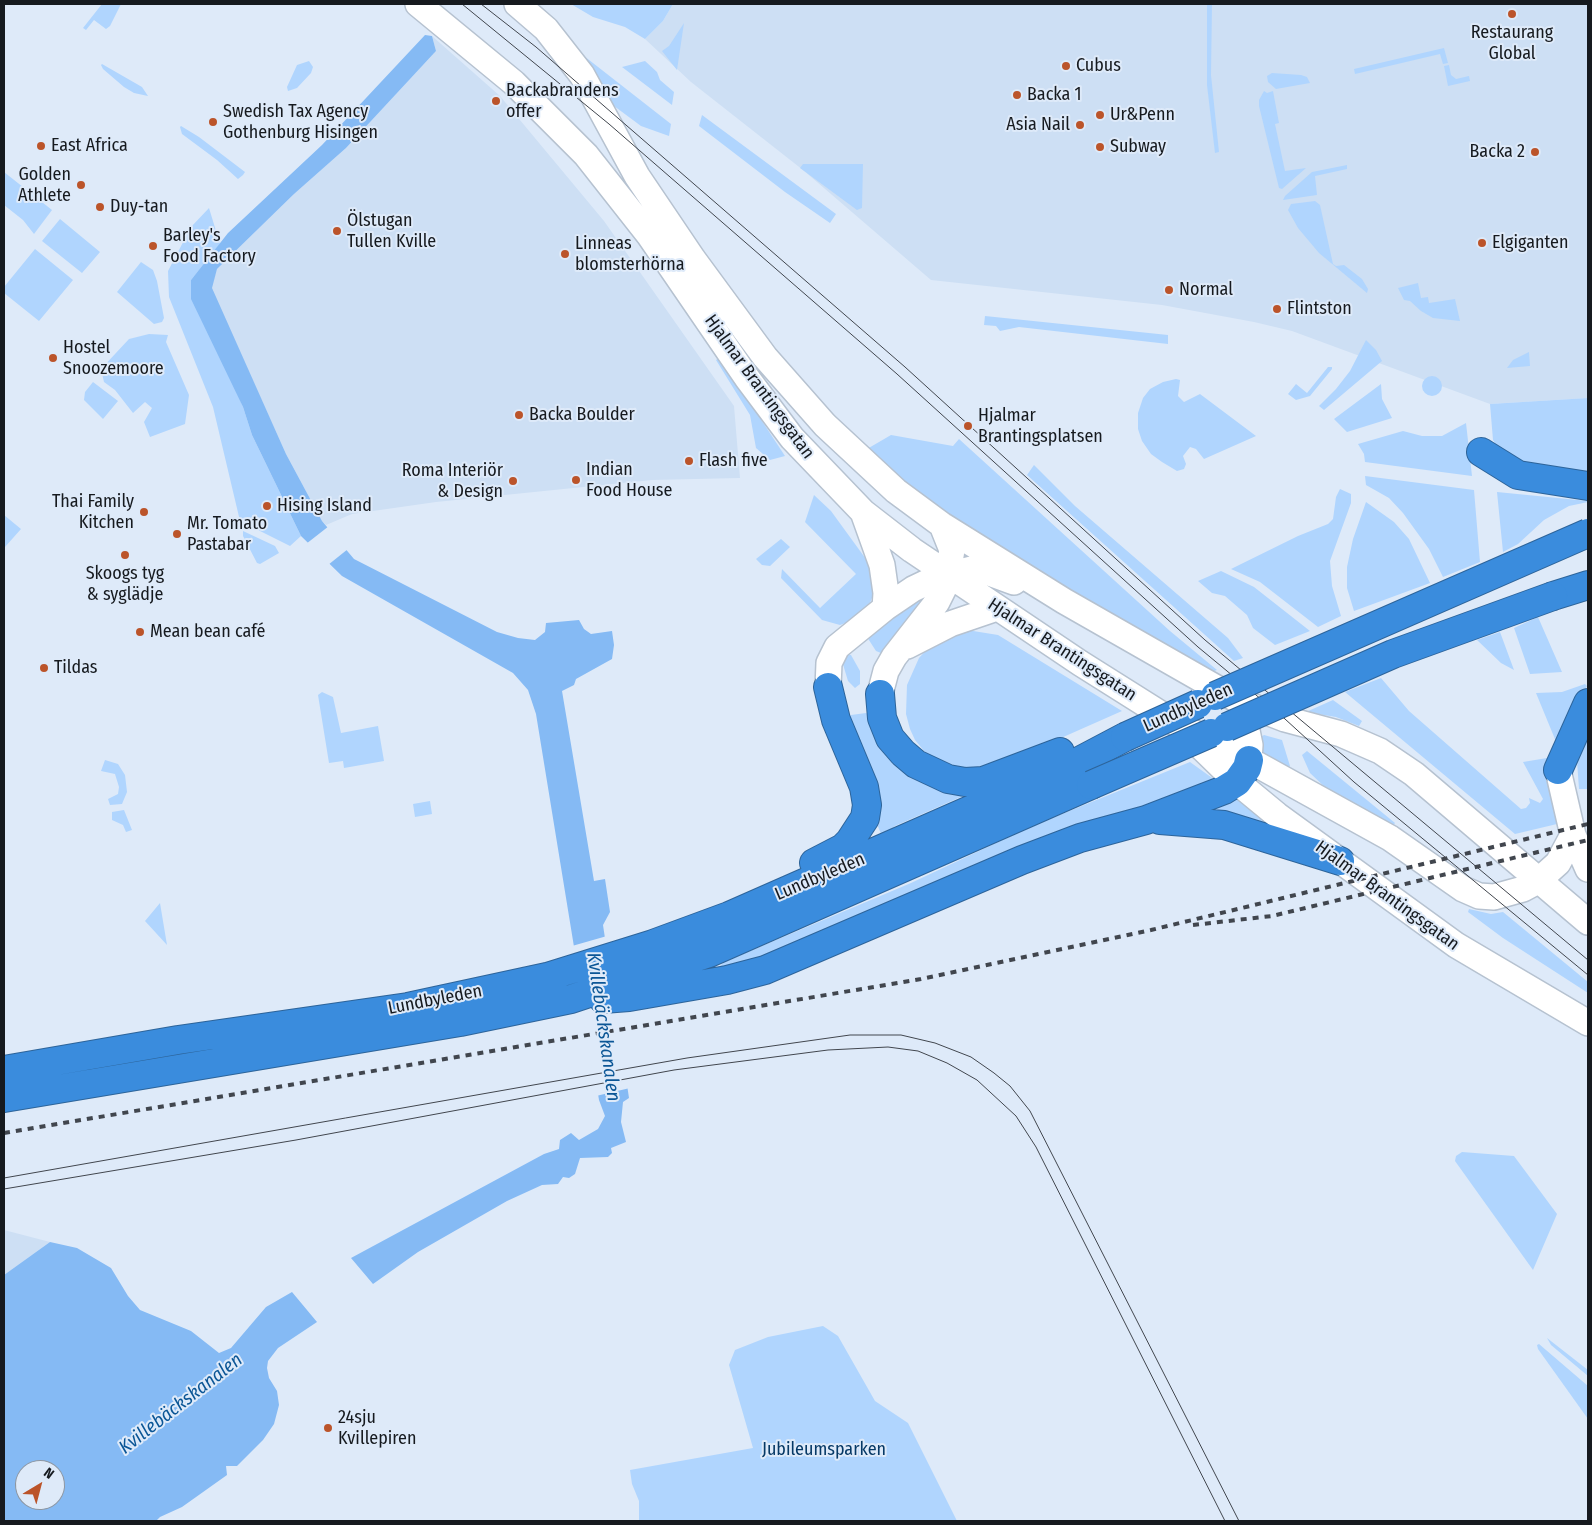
<!DOCTYPE html>
<meta charset="utf-8">
<style>
body{margin:0}
#map{position:relative;width:1592px;height:1525px;overflow:hidden;background:#deeaf9;font-family:"Fira Sans Condensed",sans-serif}
canvas{display:block}
.frame{position:absolute;inset:0;border:5px solid #161a1f;pointer-events:none}
.north{position:absolute;left:15px;top:1460px;width:50px;height:50px;box-sizing:border-box;background:#deeaf9;border:1px solid #8e97a2;border-radius:50%;rotate:37deg;font-size:14px;font-weight:700;line-height:20px;text-align:center;color:#161a1f}
.north::after{content:'';display:block;margin:auto;width:18px;height:22px;background:#bb542a;clip-path:polygon(50% 0,100% 100%,50% 72%,0 100%)}
</style>
<div id="map">
<canvas width="1592" height="1525"></canvas>
<div class="frame"></div>
<div class="north">N</div>
</div>
<script>
const g = document.querySelector('canvas').getContext('2d');
g.lineJoin = 'round';
function fillPath(path, color) { g.fillStyle = color; g.fill(path, 'evenodd'); }
const toPath = rows => new Path2D(rows.map(r => 'M' + r).join(''));
function strokePath(path, color, width, dash) { g.strokeStyle = color; g.lineWidth = width; g.lineCap = dash ? 'butt' : 'round'; g.setLineDash(dash || []); g.stroke(path); }
function drawText(font, color, halo, rows, align = 'center') {
  g.font = font + ' "Fira Sans Condensed",sans-serif'; g.lineWidth = 4; g.setLineDash([]); g.textBaseline = 'middle'; g.strokeStyle = halo; g.fillStyle = color; for (const [text, x, y, turn = 0] of rows) {
    g.save(); g.translate(x, y); g.rotate((+turn || 0) * Math.PI / 180); g.textAlign = isNaN(turn) ? turn : align; if (halo) g.strokeText(text, 0, 0); g.fillText(text, 0, 0); g.restore();
  }
}
const built = toPath([
 [673,4,1588,4,1588,398,1490,404,1292,331,1254,322,1162,305,931,280,803,170,691,82,645,39,663,21],
 [432,36,500,96,604,221,734,406,740,478,652,480,436,502,352,514,326,525,322,521,286,454,211,288,217,269,294,194,346,148,436,51],
 [4,1230,50,1242,4,1275]
]);
const green = toPath([
 [102,4,121,4,110,26,106,29,94,20,86,30,83,28],
 [571,4,673,4,663,21,645,39,625,27,593,17],
 [1207,4,1212,4,1211,75,1219,152,1215,153,1207,85],
 [684,23,677,70,662,51,669,46],
 [1444,48,1448,63,1443,64,1440,54,1355,74,1354,69],
 [584,56,671,124,669,136,641,126,610,103],
 [309,61,313,67,311,73,297,88,288,91,287,87,297,65],
 [645,61,657,72,660,80,674,92,672,105,622,67],
 [102,64,142,87,148,96,134,93,124,87,103,69,101,65],
 [1449,65,1451,75,1456,79,1469,76,1470,81,1448,86,1444,66],
 [1272,73,1301,75,1307,77,1310,83,1276,89,1268,82,1267,76],
 [1264,91,1267,93,1273,91,1279,123,1275,124,1285,171,1306,168,1282,189,1279,188,1259,106,1259,100],
 [702,115,836,214,830,223,785,192,699,126],
 [181,126,199,137,245,172,243,175,238,179,217,160,182,134,180,127],
 [803,164,863,164,862,208,857,210,800,168],
 [1347,165,1347,169,1315,176,1317,195,1283,200,1285,196,1312,172],
 [4,172,52,210,34,234,23,220,4,205],
 [1315,201,1320,205,1333,264,1336,266,1344,265,1362,279,1368,289,1367,293,1319,253,1298,228,1288,210,1291,204],
 [209,208,220,244,191,280,243,407,252,435,301,536,290,546,240,521,213,407,169,297,168,271,191,227],
 [60,219,100,252,82,273,42,241],
 [35,249,73,280,39,321,4,293,4,287],
 [141,262,153,270,157,281,164,318,162,322,154,324,117,292],
 [1418,283,1421,298,1428,297,1429,303,1455,299,1460,321,1433,318,1421,311,1410,301,1404,300,1398,288],
 [985,316,1168,335,1168,344,1019,327,1000,331,996,326,984,325],
 [149,334,168,335,166,342,189,395,185,424,150,437,144,422,152,408,145,402,133,413,115,390,104,382,101,369,129,339],
 [1366,340,1376,350,1382,361,1324,410,1319,406,1336,389,1350,371],
 [1529,352,1530,366,1507,368,1513,360],
 [720,357,785,456,770,460,756,448,750,415,716,360],
 [1328,367,1332,367,1332,369,1310,396,1296,400,1288,394,1296,384,1307,393],
 '1422 386a10 10 0 1 1 20 0a10 10 0 1 1-20 0Z',
 [1176,379,1180,380,1178,396,1184,402,1200,394,1256,436,1204,459,1196,449,1190,447,1183,456,1186,464,1184,469,1177,471,1162,462,1151,454,1142,441,1138,429,1138,413,1143,398,1150,389,1163,382],
 [93,382,118,401,103,419,84,400,85,392],
 [1381,384,1382,399,1392,418,1347,432,1334,419],
 [1588,398,1588,477,1504,458,1493,440,1490,404],
 [1466,423,1472,476,1365,462,1364,454,1358,444,1403,431,1422,436,1442,436],
 [891,435,953,446,959,439,1170,631,1217,670,1207,674,971,530,917,493,867,449],
 [1034,465,1075,506,1228,638,1243,658,1234,661,1027,475],
 [1365,476,1474,490,1480,562,1443,577,1429,549,1403,513,1389,498,1366,485],
 [1340,489,1351,494,1351,503,1330,561,1332,586,1341,616,1318,627,1260,582,1231,569,1298,536,1328,524,1333,519,1336,497],
 [1497,492,1588,501,1588,502,1569,506,1544,520,1518,544,1503,552],
 [814,495,831,511,871,566,875,591,869,605,851,621,840,625,822,620,781,578,782,569,820,608,856,574,805,522],
 [1366,502,1394,522,1409,539,1430,583,1354,611,1347,588,1347,567,1353,539],
 [4,515,21,529,5,547,4,547],
 [243,531,275,546,279,553,260,564,257,563,243,536],
 [781,539,790,547,770,566,762,565,756,559],
 [1221,571,1254,587,1310,631,1275,645,1253,628,1247,615,1225,596,1212,593,1198,581],
 [924,592,927,595,881,653,876,651,867,637],
 [1538,617,1562,672,1530,674,1514,628],
 [967,630,998,635,1122,711,1000,765,966,772,938,762,925,752,915,740,910,729,906,714,907,685,919,658,930,646],
 [1500,632,1514,670,1501,663,1477,640],
 [846,654,851,655,860,671,860,684,855,688,848,681,842,661],
 [1381,678,1409,711,1521,809,1526,808,1530,803,1529,798,1540,803,1543,799,1523,762,1547,758,1552,774,1557,824,1515,834,1345,692],
 [1585,684,1587,686,1557,744,1536,693,1562,692],
 [322,692,333,697,341,733,378,726,384,761,344,768,343,761,329,763,318,695],
 [1333,700,1362,721,1359,726,1336,717,1306,712],
 [866,713,871,716,875,729,979,789,895,826,882,836,876,822,848,719,851,715],
 [1588,722,1588,789,1579,789,1577,761,1581,737],
 [1264,735,1282,740,1290,766,1287,768,1262,754,1261,737],
 [1307,751,1395,823,1392,827,1330,792,1310,773,1302,755],
 [105,760,118,764,125,775,127,792,122,804,110,805,108,799,118,794,119,787,115,774,101,771],
 [1190,762,1215,780,781,954,716,970,724,962,911,883,1030,827],
 [1232,795,1273,829,1196,814],
 [430,801,432,814,415,817,413,804],
 [124,810,132,830,126,832,123,825,112,820,112,812],
 [160,903,167,945,145,921],
 [1469,909,1491,914,1503,912,1588,982,1588,993,1503,938,1468,912],
 [1462,1152,1514,1156,1557,1214,1533,1270,1455,1161,1456,1156],
 [823,1326,838,1336,875,1401,908,1423,957,1521,639,1521,639,1501,632,1484,630,1470,753,1448,729,1365,735,1350,768,1337],
 [1547,1338,1588,1370,1588,1376,1551,1345],
 [1539,1344,1588,1386,1588,1419,1538,1349,1537,1345]
]);
const water = toPath([
 [425,35,432,36,436,51,346,148,294,194,217,269,212,288,286,454,322,521,354,559,497,632,518,638,535,640,545,632,546,623,579,620,584,629,591,634,612,631,614,645,612,659,576,679,574,685,562,691,594,881,605,879,610,912,603,925,629,1098,623,1102,621,1122,626,1142,611,1148,612,1153,608,1157,580,1158,575,1174,569,1178,563,1177,558,1184,542,1185,507,1201,418,1252,373,1284,351,1258,544,1154,559,1149,560,1140,571,1133,579,1140,598,1129,605,1116,599,1100,536,714,528,690,513,673,342,576,301,536,252,435,243,407,191,299,191,280,228,233,322,145],
 [50,1242,77,1248,111,1268,128,1296,140,1310,191,1331,219,1353,231,1348,266,1307,292,1292,317,1322,278,1348,268,1361,267,1368,269,1378,277,1391,279,1405,274,1424,263,1440,237,1466,226,1466,227,1475,182,1507,160,1517,156,1521,4,1521,4,1275],
 [25,1470,55,1470,55,1500,25,1500]
]);
const pier = toPath([
 [329,526,348,549,328,565,306,544],
 [607,936,630,1088,596,1096,572,946]
]);
const secondary = toPath([
 [418,4,514,83,586,155,649,235,747,378,792,438,863,512,912,550,1080,663,1180,726,1249,760,1390,838,1463,889,1479,896,1494,897,1523,889,1538,881,1558,863,1573,835],
 [517,4,546,29,582,75,637,176,693,259,765,357,825,425,896,491,942,525,1064,601,1241,702,1285,719,1341,734,1380,751,1414,774,1588,922],
 [863,512,882,565,886,593,885,608],
 [907,646,950,624,997,608],
 [828,687,829,663,837,647,885,608,913,589,936,578,971,569,984,571,1014,582],
 [880,694,886,671,894,657,937,602,946,584,952,550,942,525],
 [1241,702,1250,745,1249,760],
 [1195,741,1237,782,1277,815,1456,945,1588,1023],
 [1558,770,1573,835,1588,869]
]);
const highway = toPath([
 [1481,452,1518,475,1588,486],
 [1553,596,1588,585],
 [880,694,882,718,890,738,903,753,916,764,948,779,965,782,983,781,1060,752],
 [1558,770,1588,703],
 [1160,820,1224,825,1340,861],
 [814,863,843,848,850,841,865,818,867,805,864,787,836,720,828,687],
 [603,999,629,997,727,980,765,970,1022,860,1080,838,1146,820,1224,790,1237,782,1247,768,1249,760],
 [4,1070,178,1040,408,1007,547,977,653,944,729,916,1070,766,1125,737],
 [4,1098,460,1022,571,999,709,953,1091,785]
]);
const tram = toPath([
 [462,4,609,124,897,374,1198,647,1285,719,1354,782,1588,975],
 [481,4,536,47,905,367,1205,640,1588,960],
 [4,1178,687,1058,850,1035,901,1035,935,1043,971,1057,994,1073,1010,1086,1030,1111,1239,1521],
 [4,1189,296,1140,674,1070,828,1050,888,1047,918,1051,947,1063,977,1080,1016,1116,1036,1147,1225,1521]
]);
const rail = toPath([
 [1193,925,1272,916,1588,840],
 [4,1133,921,979,1151,930,1588,824]
]);
const highwayBridge = toPath([
 [1215,696,1588,533],
 [1227,727,1393,654,1553,596],
 [1125,737,1198,704],
 [1091,785,1211,733]
]);
const markers = [
 [1512,14,5,"#bb542a"],
 [1066,66,5,"#bb542a"],
 [1017,95,5,"#bb542a"],
 [496,101,5,"#bb542a"],
 [1100,115,5,"#bb542a"],
 [213,122,5,"#bb542a"],
 [1080,125,5,"#bb542a"],
 [41,146,5,"#bb542a"],
 [1100,147,5,"#bb542a"],
 [1535,152,5,"#bb542a"],
 [81,185,5,"#bb542a"],
 [100,207,5,"#bb542a"],
 [337,231,5,"#bb542a"],
 [1482,243,5,"#bb542a"],
 [153,246,5,"#bb542a"],
 [565,254,5,"#bb542a"],
 [1169,290,5,"#bb542a"],
 [1277,309,5,"#bb542a"],
 [53,358,5,"#bb542a"],
 [519,415,5,"#bb542a"],
 [968,426,5,"#bb542a"],
 [689,461,5,"#bb542a"],
 [576,480,5,"#bb542a"],
 [513,481,5,"#bb542a"],
 [267,506,5,"#bb542a"],
 [144,512,5,"#bb542a"],
 [177,534,5,"#bb542a"],
 [125,555,5,"#bb542a"],
 [140,632,5,"#bb542a"],
 [44,668,5,"#bb542a"],
 [328,1428,5,"#bb542a"]
];
const poiNames = [
 ["Restaurang",1512,33,"center"],
 ["Global",1512,54,"center"],
 ["Cubus",1076,66],
 ["Backabrandens",506,91],
 ["offer",506,112],
 ["Backa 1",1027,95],
 ["Swedish Tax Agency",223,112],
 ["Gothenburg Hisingen",223,133],
 ["Ur&Penn",1110,115],
 ["Asia Nail",1070,125,"right"],
 ["East Africa",51,146],
 ["Subway",1110,147],
 ["Backa 2",1525,152,"right"],
 ["Golden",71,175,"right"],
 ["Athlete",71,196,"right"],
 ["Duy-tan",110,207],
 ["Ölstugan",347,221],
 ["Tullen Kville",347,242],
 ["Barley's",163,236],
 ["Food Factory",163,257],
 ["Elgiganten",1492,243],
 ["Linneas",575,244],
 ["blomsterhörna",575,265],
 ["Normal",1179,290],
 ["Flintston",1287,309],
 ["Hostel",63,348],
 ["Snoozemoore",63,369],
 ["Backa Boulder",529,415],
 ["Hjalmar",978,416],
 ["Brantingsplatsen",978,437],
 ["Flash five",699,461],
 ["Indian",586,470],
 ["Food House",586,491],
 ["Roma Interiör",503,471,"right"],
 ["& Design",503,492,"right"],
 ["Thai Family",134,502,"right"],
 ["Kitchen",134,523,"right"],
 ["Hising Island",277,506],
 ["Mr. Tomato",187,524],
 ["Pastabar",187,545],
 ["Skoogs tyg",125,574,"center"],
 ["& syglädje",125,595,"center"],
 ["Mean bean café",150,632],
 ["Tildas",54,668],
 ["24sju",338,1418],
 ["Kvillepiren",338,1439]
];
const streetNames = [
 ["Hjalmar Brantingsgatan",759,387,54],
 ["Hjalmar Brantingsgatan",1062,650,33],
 ["Lundbyleden",1188,708,-24],
 ["Lundbyleden",820,877,-23],
 ["Hjalmar Brantingsgatan",1387,896,36],
 ["Lundbyleden",435,1000,-11]
];
const parkNames = [
 ["Jubileumsparken",824,1450]
];
const waterNames = [
 ["Kvillebäckskanalen",603,1027,82],
 ["Kvillebäckskanalen",181,1404,-38]
];
fillPath(built, '#cddff4');
fillPath(green, '#b0d5fe');
fillPath(water, '#85baf4');
fillPath(pier, '#deeaf9');
strokePath(secondary, '#b6c2d0', 28);
strokePath(highway, '#2d649a', 30);
strokePath(secondary, '#fff', 25);
strokePath(highway, '#3a8cdd', 28);
strokePath(tram, '#41464e', 1);
strokePath(rail, '#41464e', 4, [6, 6]);
strokePath(highwayBridge, '#2d649a', 30, []);
strokePath(highwayBridge, '#3a8cdd', 28);
for (const [x, y, r, color] of markers) { const dot = new Path2D(); dot.arc(x, y, r, 0, 2 * Math.PI); g.fillStyle = color; g.fill(dot); strokePath(dot, '#deeaf9', 2); }
drawText('18px', '#161a1f', '#deeaf9', poiNames, 'left');
drawText('18px', '#161a1f', '#deeaf9', streetNames);
drawText('18px', '#063966', '#deeaf9', parkNames);
drawText('italic 19px', '#0b5696', '#deeaf9', waterNames);
</script>
